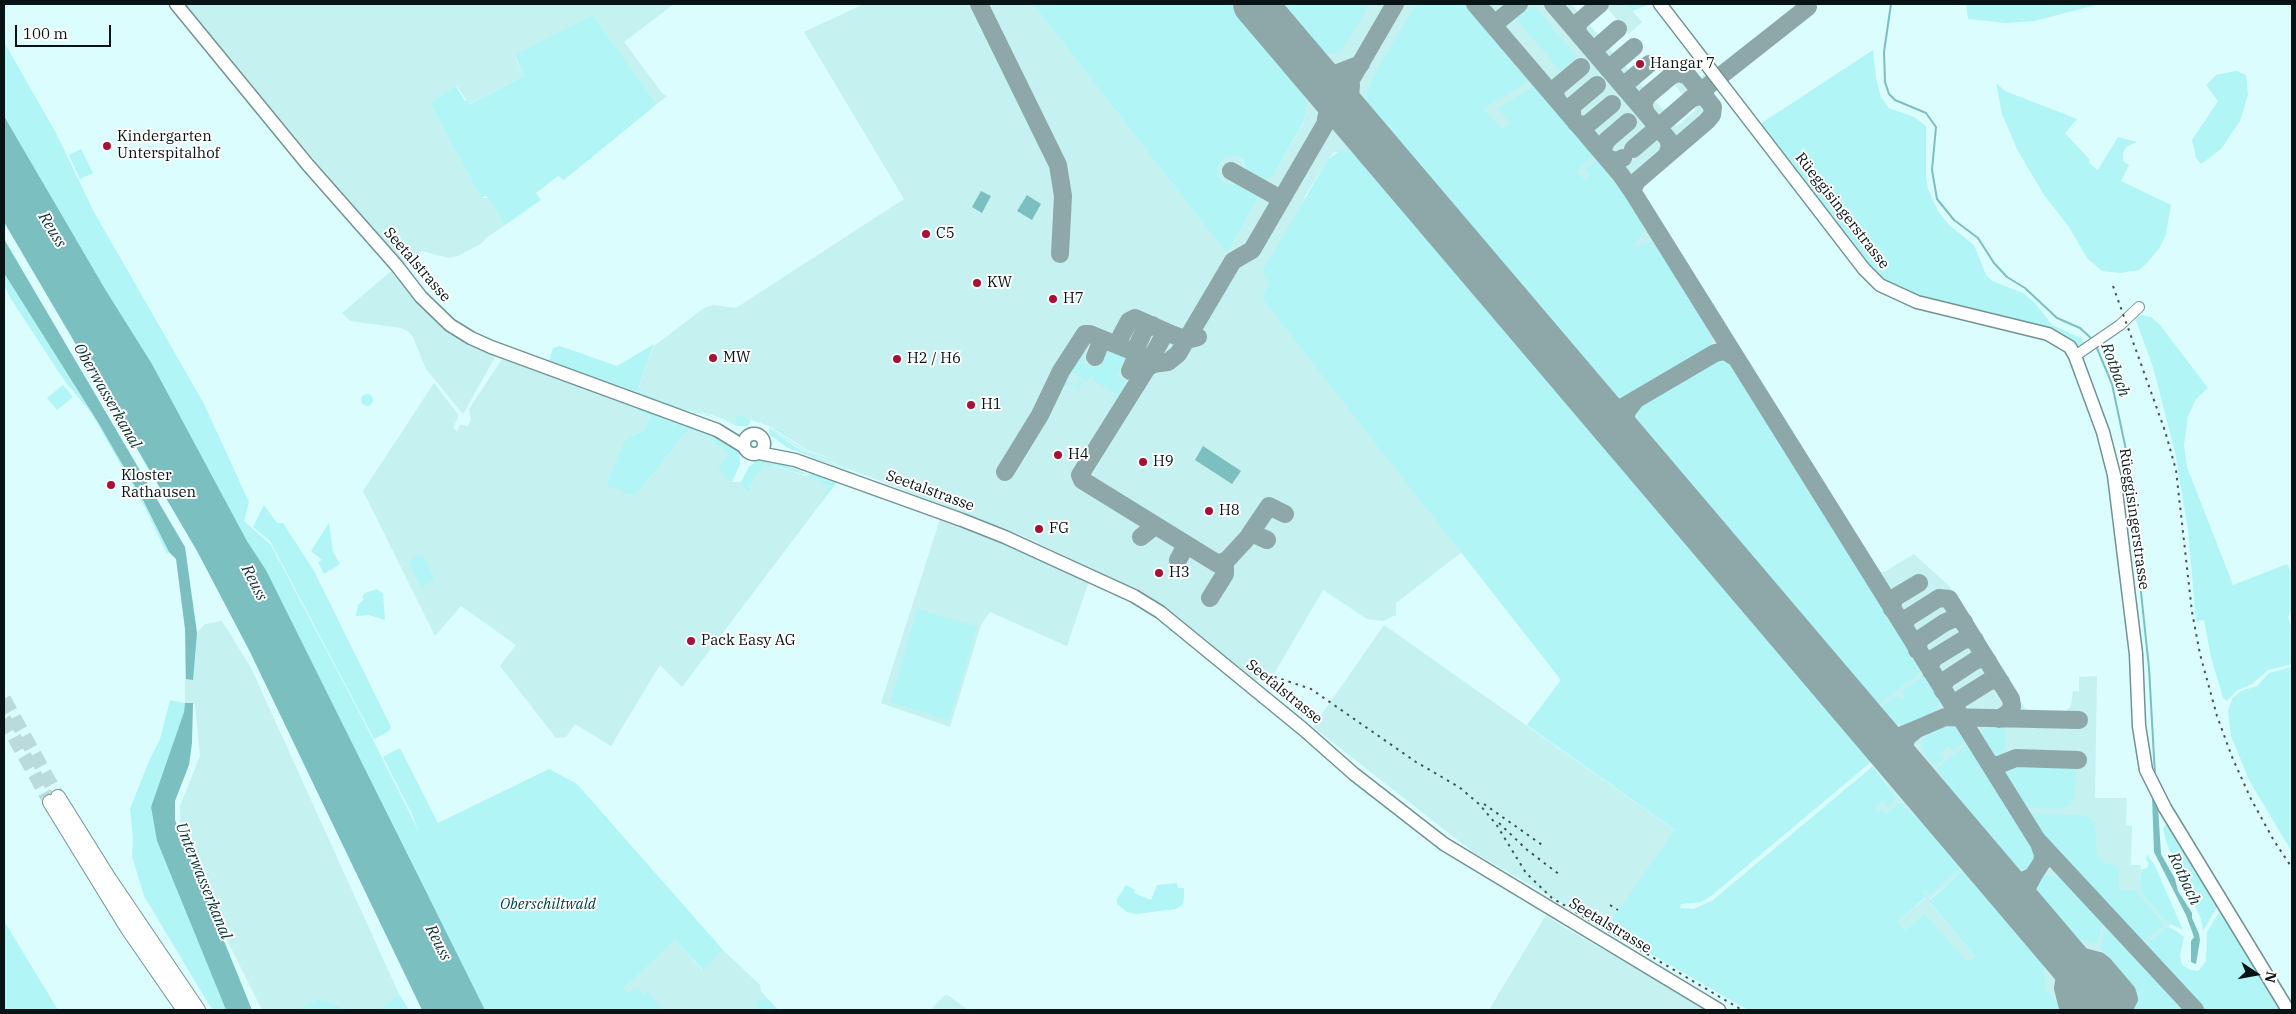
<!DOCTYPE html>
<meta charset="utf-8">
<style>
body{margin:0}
#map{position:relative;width:2296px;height:1014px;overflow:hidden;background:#dbfdfe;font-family:"IBM Plex Serif",serif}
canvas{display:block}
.frame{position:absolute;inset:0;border:5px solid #071314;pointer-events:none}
.north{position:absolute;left:2231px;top:949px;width:50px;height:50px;-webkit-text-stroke:4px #fff;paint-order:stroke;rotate:102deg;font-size:14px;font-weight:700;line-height:20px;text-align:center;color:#071314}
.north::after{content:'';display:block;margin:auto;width:18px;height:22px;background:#071314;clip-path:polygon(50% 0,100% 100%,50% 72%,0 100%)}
.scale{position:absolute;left:15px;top:25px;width:96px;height:22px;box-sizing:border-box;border:2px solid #071314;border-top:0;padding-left:6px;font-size:15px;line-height:18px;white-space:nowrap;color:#071314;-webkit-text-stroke:4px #fff;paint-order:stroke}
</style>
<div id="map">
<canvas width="2296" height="1014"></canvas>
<div class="frame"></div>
<div class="north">N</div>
<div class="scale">100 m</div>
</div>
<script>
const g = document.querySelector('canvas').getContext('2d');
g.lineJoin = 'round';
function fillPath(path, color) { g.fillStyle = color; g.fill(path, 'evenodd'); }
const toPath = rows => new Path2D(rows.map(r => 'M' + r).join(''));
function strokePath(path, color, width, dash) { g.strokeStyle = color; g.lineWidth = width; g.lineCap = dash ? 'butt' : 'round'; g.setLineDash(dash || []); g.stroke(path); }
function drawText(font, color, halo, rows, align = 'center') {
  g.font = font + ' "IBM Plex Serif",serif'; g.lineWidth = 4; g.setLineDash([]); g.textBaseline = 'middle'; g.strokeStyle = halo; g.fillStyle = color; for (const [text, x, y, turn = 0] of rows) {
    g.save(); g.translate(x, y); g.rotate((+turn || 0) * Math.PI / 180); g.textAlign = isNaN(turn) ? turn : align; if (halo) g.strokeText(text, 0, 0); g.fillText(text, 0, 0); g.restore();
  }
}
const built = toPath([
 [185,4,674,4,624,42,662,93,667,96,657,104,593,15,515,57,524,76,469,104,457,86,433,100,431,105,481,198,488,198,505,225,486,238,482,243,458,256,449,258,422,251,403,267],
 [864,4,1033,4,1227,254,1258,198,1256,193,1241,181,1231,184,1221,179,1218,173,1219,162,1228,156,1236,156,1242,160,1247,173,1254,178,1276,171,1304,122,1306,109,1302,89,1230,4,1571,4,1677,126,1696,110,1661,69,1666,65,1677,63,1686,66,1698,79,1707,73,1717,85,1713,96,1720,109,1717,119,1647,178,1642,189,1645,201,1875,571,1884,572,1914,554,1949,586,2024,707,2031,713,2064,713,2071,706,2073,691,2079,691,2079,677,2097,676,2095,798,2127,798,2126,825,2132,826,2131,865,2141,865,2140,891,2171,925,2142,946,2202,1010,2065,1010,2046,989,2044,963,1966,872,1961,872,1930,899,1931,904,1975,957,1968,964,1925,913,1905,930,1897,922,1926,898,1921,892,1924,889,1929,895,1931,830,1899,802,1885,814,1878,813,1875,809,1884,801,1896,798,1866,754,1356,153,1334,152,1328,159,1305,196,1269,283,1261,297,1462,552,1396,603,1396,615,1383,621,1367,619,1323,590,1274,674,1261,670,1256,681,1174,614,1135,589,1021,535,809,454,769,429,769,427,809,452,833,459,808,450,784,435,784,431,739,416,735,424,713,415,685,409,637,391,654,346,704,308,713,305,736,308,904,199,804,32],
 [1604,4,1626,4,1642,22,1629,34],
 [397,266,425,303,499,350,463,414,426,369,413,337,409,332,401,328,350,321,342,313],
 [502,359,636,405,637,411,650,416,643,431,632,436,606,484,635,496,689,429,707,436,729,454,728,477,732,482,741,482,747,490,752,489,748,486,765,463,812,478,815,481,820,478,828,490,824,499,682,687,660,665,611,746,575,724,566,737,556,738,500,666,516,645,461,606,435,636,363,491,434,383,457,413,458,417,453,428,457,431,460,425,468,426,471,419,469,409],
 [941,516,1090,578,1067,646,990,612,981,625,950,727,881,703],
 [222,621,251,668,399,994,378,1010,351,1010,317,999,298,1010,262,1010,228,942,180,822,180,806,200,756,195,704,185,703,185,654,197,633,205,624],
 [1384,625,1676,831,1606,928,1473,852,1313,727],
 [1546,915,1560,925,1709,1010,1489,1010],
 [675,940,702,970,723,950,760,985,761,991,778,1010,641,1010,624,988],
 [946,994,968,1010,930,1010]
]);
const green = toPath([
 [1033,4,1230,4,1302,89,1307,103,1304,121,1273,176,1261,180,1254,178,1247,173,1243,160,1236,156,1228,156,1219,163,1218,173,1221,179,1231,184,1241,181,1256,193,1258,198,1227,254],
 [1280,4,1370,4,1343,49,1333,54,1320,50],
 [1416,4,1465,4,1530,80,1483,109,1502,130,1510,123,1498,108,1535,86,1594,155,1576,171,1584,180,1590,175,1585,169,1598,159,1624,190,1643,216,1645,223,1642,235,1632,246,1634,247,1650,242,1661,247,1712,328,1712,342,1704,353,1631,397,1617,397,1612,394,1367,106,1366,94,1373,78],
 [1626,4,1650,4,1632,11],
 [1966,4,2100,4,2034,21,2007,23,1968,19],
 [1533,5,1577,57,1561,71,1516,19,1527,10,1529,11],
 [593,15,657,104,564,180,558,176,536,193,541,200,505,225,488,198,486,196,481,198,431,105,433,100,456,86,465,101,468,100,470,104,524,76,515,55],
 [4,42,56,133,94,212,204,404,249,502,244,521,271,545,361,716,419,832,411,812,383,757,400,748,438,823,549,769,577,784,723,950,703,970,675,940,624,988,628,993,637,987,644,995,648,992,664,1010,485,1010,266,570,247,541,152,364,105,289,4,116],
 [1873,50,1876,78,1881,97,1889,108,1914,117,1926,126,1926,178,1928,189,1938,211,1949,225,1974,245,1986,275,1992,281,2023,293,2035,303,2052,325,2081,338,2087,346,2079,346,2056,331,1925,298,1886,282,1874,272,1760,124],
 [2236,71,2246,75,2248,95,2240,121,2221,149,2201,164,2196,158,2192,140,2218,101,2206,85,2216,75],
 [1996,83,2005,91,2077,119,2065,133,2090,160,2089,163,2098,170,2118,137,2137,142,2126,147,2123,153,2123,161,2129,165,2121,181,2171,205,2166,234,2160,247,2147,263,2139,270,2120,273,2102,271,2087,258,2069,227,2044,195,2018,151,2002,114],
 [81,149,93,173,80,179,69,155],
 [1341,150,1356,153,1361,159,1866,754,1871,762,1711,896,1701,902,1681,904,1680,908,1694,909,1713,900,1873,766,1896,798,1887,806,1884,801,1875,809,1878,812,1881,810,1885,814,1899,802,1931,830,1960,865,1959,869,1929,895,1924,889,1922,892,1926,897,1897,922,1905,930,1925,913,1968,963,1975,957,1929,901,1961,872,1966,872,2044,963,2046,989,2065,1010,1748,1010,1606,928,1675,830,1527,725,1561,680,1261,297,1269,283,1262,272,1328,159],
 [4,273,99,424,144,502,169,552,167,554,144,506,92,414,64,380,11,299,4,285],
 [2142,315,2151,317,2160,325,2208,388,2196,399,2188,416,2184,445,2187,467,2233,585,2287,564,2292,573,2292,608,2288,617,2292,629,2292,664,2268,670,2252,684,2236,691,2227,701,2223,698,2211,657,2204,620,2196,621,2188,530,2175,452,2153,367,2135,318],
 [1090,339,1082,362,1099,369,1109,348,1126,356,1117,376,1126,381,1112,405,1116,394,1092,380,1094,377,1092,375,1087,381,1071,372,1066,380,1076,385,1080,380,1083,382,1078,390,1068,383,1065,388,1062,385],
 [654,344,637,391,685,409,712,416,712,417,678,408,549,361,553,348,560,346,617,366],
 [1723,359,1736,367,1924,669,1879,704,1876,705,1640,427,1637,416,1644,402,1712,360],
 [1127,381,1130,382,1110,416,1107,414],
 [63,385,73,397,57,410,47,398],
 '361 400a6 6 0 1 1 12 0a6 6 0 1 1-12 0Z',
 [635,406,720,437,739,450,740,464,732,482,718,469,729,454,707,436,689,429,635,496,606,485,624,443,632,436,643,431,650,417,637,411],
 [738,415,751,420,748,426,738,426,716,418,735,424],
 [769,426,784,431,784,435,808,450,834,459,809,451],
 [769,429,802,451,865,477,788,448,770,435],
 [760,458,770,459,808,474,802,474,773,465,769,467,765,464,748,486,752,489,748,491,742,486,741,482,749,467],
 [807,471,838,481,824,499,823,494,828,490,820,479,815,481,805,475,811,475],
 [264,505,277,523,283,523,314,571,391,727,389,731,374,739,270,541,253,527],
 [329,523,333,552,340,564,324,574,318,562,322,560,311,551],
 [422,554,435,580,421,587,408,561],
 [377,589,383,594,385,620,369,615,356,616,358,605,364,599,362,597,365,593],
 [918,609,977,627,949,720,890,702],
 [2292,667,2292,852,2249,780,2231,736,2228,711,2232,699,2241,691,2257,686,2269,673],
 [1926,674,1938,692,1939,703,1934,712,1905,725,1896,724,1889,721,1880,708,1896,696,1901,700,1905,698,1903,691],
 [170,700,185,703,184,712,151,807,157,841,226,1010,213,1010,208,1003,144,896,132,856,133,837,130,809,149,761,160,739],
 [1992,723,2005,723,2005,753,1999,759,1992,759,1980,737,1983,729],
 [1947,725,1958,727,1966,736,1965,741,1953,751,1948,746,1939,754,1940,756,1942,754,1944,758,1935,765,1924,754,1922,742,1929,733],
 [1968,744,1971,745,2032,843,2034,859,2031,869,2026,873,2022,873,2014,867,1959,803,1937,769],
 [2018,762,2076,764,2075,793,2072,804,2059,809,2023,807,2006,782,2005,777,2009,768],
 [2034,813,2083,815,2092,819,2095,825,2097,857,2103,862,2116,866,2119,872,2119,891,2136,891,2163,923,2162,927,2140,943,2044,841,2029,819,2030,815],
 [2167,821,2218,905,2203,931,2201,919,2167,844,2163,829],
 [2147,854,2155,866,2183,930,2168,923,2140,891,2141,870,2147,868,2149,863,2146,860],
 [2049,875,2065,879,2103,918,2097,944,2074,938,2035,893,2038,880],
 [1177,883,1178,888,1184,888,1184,898,1183,904,1176,909,1136,914,1127,912,1117,904,1117,899,1126,885,1135,890,1134,893,1151,900,1157,885],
 [2219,913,2224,914,2282,1010,2202,1010,2142,946,2168,927,2173,929,2184,937,2180,955,2182,965,2191,970,2198,971,2206,961,2207,932],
 [4,921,58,1010,4,1010],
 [2106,922,2189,1010,2134,1010,2136,989,2101,948],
 [399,994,409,1010,378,1010],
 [317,999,351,1010,298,1010],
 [764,999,769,1000,778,1010,761,1010,756,1005,759,1000]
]);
const water = toPath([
 [4,116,105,289,152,364,247,541,266,570,485,1010,422,1010,250,652,197,551,4,222],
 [981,191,991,196,982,213,972,207],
 [1027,195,1041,204,1032,220,1017,211],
 [4,239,185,547,197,633,193,680,186,679,185,629,176,559,169,552,144,502,99,424,4,273],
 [1203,446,1241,471,1232,484,1195,460],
 [185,703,193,703,192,743,189,765,175,801,175,820,252,1010,226,1010,157,841,151,807,184,712],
 [2152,797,2158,807,2161,854,2175,879,2178,891,2192,913,2192,918,2199,934,2200,940,2196,964,2191,962,2191,941,2194,937,2186,915,2154,852]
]);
const stream = toPath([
 [1891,4,1884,52,1885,82,1889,94,1895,100,1926,113,1936,127,1932,170,1937,199,1954,220,1978,238,1994,263,2007,277,2025,288,2057,318,2080,328,2092,339],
 [2096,346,2112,384,2126,450,2149,668,2155,775]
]);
const taxiway = toPath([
 [979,4,1058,165,1063,196,1060,254],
 [1475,4,1621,175,1634,194,2037,840,2195,1010],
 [1553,4,1668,139,1670,146,1667,155],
 [1485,13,1491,20,1498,21,1519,4],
 [1579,34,1577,28,1579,22,1600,4],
 [1593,51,1618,29],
 [1608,69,1634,47],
 [1311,70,1322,75,1333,75,1361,64],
 [1322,82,1327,91,1330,103,1326,119],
 [1351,85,1349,109,1357,124],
 [1623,86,1649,64],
 [1704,95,1704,90,1709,85,1808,7],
 [1557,99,1555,95,1556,88,1581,67],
 [1572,118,1572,106,1597,85],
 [1576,123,1583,125,1588,124,1612,104],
 [1633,149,1692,98,1700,96,1707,99],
 [1623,158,1617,161,1609,159,1604,154,1603,148,1607,140,1628,122],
 [1231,171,1281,199],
 [1634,194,1633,188,1637,181,1707,121,1712,115,1713,107,1688,76,1680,73,1672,75,1647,96,1643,104,1646,113],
 [1121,336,1129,321,1135,318,1171,334],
 [1138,344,1145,329,1152,325],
 [1154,353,1164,335,1171,334,1187,340,1198,337],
 [1095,357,1102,339],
 [1130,371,1138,353],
 [1583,390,1602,405,1611,408,1623,407,1715,353,1725,351,1736,358],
 [1628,443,1624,425,1627,411,1634,402],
 [1005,472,1040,415,1061,371,1085,334,1090,334,1161,363],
 [1250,534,1269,506,1285,514],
 [1141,537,1151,529,1151,523],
 [1267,540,1252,533,1227,560,1218,564,1082,480,1080,475,1147,368,1153,364,1168,362,1178,354,1233,261,1252,250,1395,4],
 [1178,560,1185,547,1182,542],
 [1210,598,1225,574,1225,568],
 [1892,609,1894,598,1919,583],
 [1905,629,1905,622,1909,617,1939,598,1949,599,2011,699,2012,706,2009,712,1999,719],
 [1917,650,1920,639,1944,623,1955,618,1964,622],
 [1931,671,1930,665,1934,658,1965,639,1975,640],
 [1943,691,1943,685,1947,679,1976,660,1982,659,1988,661],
 [1960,715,1955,708,1959,700,1991,680,2001,682],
 [1868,726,1877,733,1888,736,1900,736,1917,729],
 [1988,762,1996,766,2016,758,2078,760],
 [1905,770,1902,751,1907,737,1917,729,1945,717,2079,720],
 [1991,871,2001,878,2011,882,2021,882,2033,876,2042,862,2043,855,2039,843],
 [2029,915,2024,904,2024,893,2033,876],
 [2060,951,2099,961,2104,965,2127,992,2129,999,2123,1010],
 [2063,955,2067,965,2063,988,2067,1004,2072,1010]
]);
const runway = toPath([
 [1255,4,2110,1010]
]);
const highwayTunnel = toPath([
 [4,699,58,797],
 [4,719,50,802]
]);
const minor = toPath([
 [2075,356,2120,325,2139,307]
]);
const major = toPath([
 [176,4,308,165,397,266,421,297,450,325,471,338,491,347,717,430,743,446],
 [1660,4,1864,269,1880,285,1917,302,2048,334,2070,347,2075,356,2103,432,2114,475,2136,654,2139,726,2146,770,2165,808,2288,1010],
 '744 444a10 10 0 1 1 20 0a10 10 0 1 1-20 0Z',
 [759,453,795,460,962,520,1005,537,1134,596,1160,612,1303,729,1354,774,1444,844,1719,1010]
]);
const highway = toPath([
 [58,797,108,877,198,1010],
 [50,802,128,929,184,1010]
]);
const rail = toPath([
 [2113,286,2165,431,2176,470,2192,612,2200,654,2217,716,2232,757,2251,799,2273,839,2292,868],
 [1260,672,1311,689,1416,762,1459,787,1479,804,1496,824,1526,873,1552,898,1742,1010],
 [1484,804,1545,847],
 [1499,823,1526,849,1560,875],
 [1610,905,1618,910]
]);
const markers = [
 [1640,64,5,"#a81036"],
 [107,146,5,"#a81036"],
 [926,234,5,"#a81036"],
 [977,283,5,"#a81036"],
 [1053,299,5,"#a81036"],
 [713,358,5,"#a81036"],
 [897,359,5,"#a81036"],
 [971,405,5,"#a81036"],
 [1058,455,5,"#a81036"],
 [1143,462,5,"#a81036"],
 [111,485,5,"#a81036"],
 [1209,511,5,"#a81036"],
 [1039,529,5,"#a81036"],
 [1159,573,5,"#a81036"],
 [691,641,5,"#a81036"]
];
const poiNames = [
 ["Hangar 7",1650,64],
 ["Kindergarten",117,137],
 ["Unterspitalhof",117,154],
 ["C5",936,234],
 ["KW",987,283],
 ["H7",1063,299],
 ["MW",723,358],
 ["H2 / H6",907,359],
 ["H1",981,405],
 ["H4",1068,455],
 ["H9",1153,462],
 ["Kloster",121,476],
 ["Rathausen",121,493],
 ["H8",1219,511],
 ["FG",1049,529],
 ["H3",1169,573],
 ["Pack Easy AG",701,641]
];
const streetNames = [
 ["Rüeggisingerstrasse",1842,211,52],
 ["Seetalstrasse",417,265,49],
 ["Seetalstrasse",930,491,20],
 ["Rüeggisingerstrasse",2134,519,82],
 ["Seetalstrasse",1284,692,39],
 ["Seetalstrasse",1610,926,31]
];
const parkNames = [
 ["Oberschiltwald",548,905]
];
const waterNames = [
 ["Reuss",52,230,59],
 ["Rotbach",2115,370,70],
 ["Oberwasserkanal",107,396,60],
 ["Reuss",254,583,63],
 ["Rotbach",2184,879,65],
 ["Unterwasserkanal",203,881,68],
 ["Reuss",438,943,63]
];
fillPath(built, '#c5f1f1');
fillPath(green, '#b1f5f6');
fillPath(water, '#7cbfc1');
strokePath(stream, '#7cbfc1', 2);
strokePath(taxiway, '#8ea8a9', 18);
strokePath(runway, '#8ea8a9', 44);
strokePath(highwayTunnel, '#bbdadb', 14, [14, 7]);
strokePath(minor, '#739393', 12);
strokePath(major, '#739393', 15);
strokePath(highway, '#739393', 16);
strokePath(minor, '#fff', 10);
strokePath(major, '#fff', 12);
strokePath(highway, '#fff', 14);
strokePath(rail, '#415354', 2, [2.5, 5]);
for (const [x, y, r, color] of markers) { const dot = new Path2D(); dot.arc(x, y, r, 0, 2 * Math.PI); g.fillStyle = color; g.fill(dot); strokePath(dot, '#fff', 2); }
drawText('15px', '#071314', '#fff', poiNames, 'left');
drawText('15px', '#071314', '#fff', streetNames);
drawText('italic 15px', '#004244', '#fff', parkNames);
drawText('italic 16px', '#0e3131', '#fff', waterNames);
</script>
